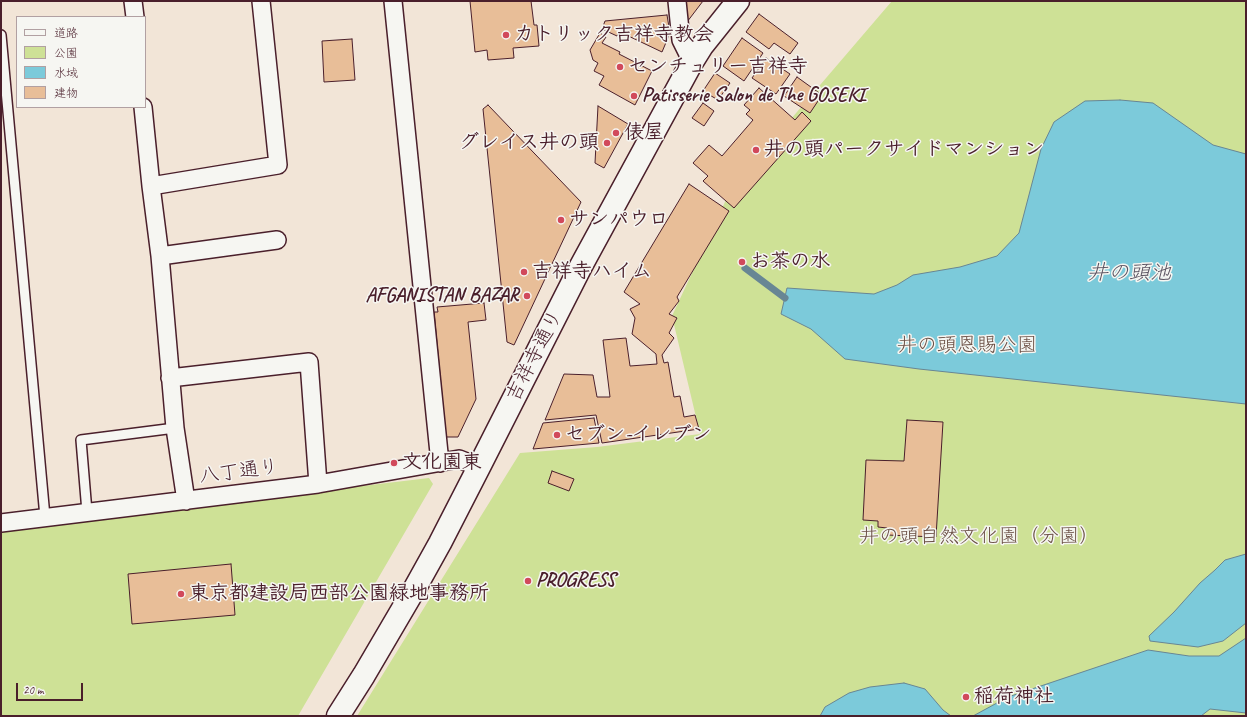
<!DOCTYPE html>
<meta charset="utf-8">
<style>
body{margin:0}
#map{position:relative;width:1247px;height:717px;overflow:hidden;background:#f2e5d7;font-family:Caveat,"Klee One",sans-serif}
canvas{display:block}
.frame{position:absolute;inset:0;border:2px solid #4a1f2b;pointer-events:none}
.legend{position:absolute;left:16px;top:16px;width:130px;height:92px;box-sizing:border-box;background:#f6f6f2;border:1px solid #b1a0a2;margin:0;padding:5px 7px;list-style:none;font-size:12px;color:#4a1f2b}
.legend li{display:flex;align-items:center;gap:8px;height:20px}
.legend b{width:20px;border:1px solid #b1a0a2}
.scale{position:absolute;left:16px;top:683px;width:67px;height:18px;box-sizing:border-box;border:2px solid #4a1f2b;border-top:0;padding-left:5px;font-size:12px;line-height:14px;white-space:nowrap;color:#4a1f2b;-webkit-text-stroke:3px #f6f6f2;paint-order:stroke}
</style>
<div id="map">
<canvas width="1247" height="717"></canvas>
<div class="frame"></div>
<ul class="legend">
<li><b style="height:5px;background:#f6f6f2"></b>道路</li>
<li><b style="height:11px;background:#cee196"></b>公園</li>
<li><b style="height:11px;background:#7ccada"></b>水域</li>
<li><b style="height:11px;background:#e8be98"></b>建物</li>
</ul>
<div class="scale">20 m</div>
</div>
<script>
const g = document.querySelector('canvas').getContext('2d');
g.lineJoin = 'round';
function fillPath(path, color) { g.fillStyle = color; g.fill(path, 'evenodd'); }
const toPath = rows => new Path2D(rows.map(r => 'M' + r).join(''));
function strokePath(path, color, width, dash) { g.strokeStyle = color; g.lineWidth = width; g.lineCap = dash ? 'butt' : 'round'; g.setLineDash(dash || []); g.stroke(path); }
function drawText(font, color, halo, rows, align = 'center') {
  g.font = font + ' Caveat,"Klee One",sans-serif'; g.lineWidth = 3; g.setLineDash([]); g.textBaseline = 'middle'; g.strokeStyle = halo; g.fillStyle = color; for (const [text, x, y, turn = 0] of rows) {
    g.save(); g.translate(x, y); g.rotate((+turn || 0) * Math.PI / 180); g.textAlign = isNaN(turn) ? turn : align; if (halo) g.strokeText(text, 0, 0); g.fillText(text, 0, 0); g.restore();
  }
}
const green = toPath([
 [892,1,1246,1,1246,716,357,716,520,453,597,447,700,434,672,316,731,189],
 [429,478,433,484,298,716,1,716,1,529]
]);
const water = toPath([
 [1120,100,1153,103,1213,145,1246,154,1246,404,919,369,845,359,811,329,781,314,787,288,874,294,897,285,913,275,960,267,997,256,1019,233,1041,149,1054,122,1085,101,1120,100],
 [1246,554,1246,623,1223,641,1198,647,1150,641,1149,636,1174,612,1200,583,1215,570,1225,560,1246,554],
 [1246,638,1246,713,1210,709,1201,716,973,716,1008,697,1148,650,1189,656,1219,656,1246,638],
 [904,683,925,689,943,710,951,716,820,716,825,707,849,693,870,687,904,683]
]);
const stream = toPath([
 [745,268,785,298]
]);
const building = toPath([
 [470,1,531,1,534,25,537,25,539,46,513,48,514,58,488,60,487,50,475,52,470,1],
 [683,1,703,1,687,22,683,1],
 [759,14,798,43,790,54,774,43,769,49,746,32,759,14],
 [667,15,670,33,662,52,620,32,617,36,602,29,605,21,667,15],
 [600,33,606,37,602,43,620,52,619,54,652,71,635,105,599,85,604,76,594,71,598,63,593,60,590,50,600,33],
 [742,38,763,53,744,81,723,66,742,38],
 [352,39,355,80,324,82,322,41,352,39],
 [766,58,790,74,776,94,752,78,766,58],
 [715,73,730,83,718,100,703,91,715,73],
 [797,77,822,95,810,113,784,96,797,77],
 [759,88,795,120,802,112,811,121,734,208,703,181,708,176,693,163,709,145,722,156,753,120,746,114,750,110,744,105,759,88],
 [703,103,714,111,704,126,692,118,703,103],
 [488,105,581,202,514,345,507,342,483,109,488,105],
 [598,106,628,124,604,168,595,163,598,106],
 [689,184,729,211,677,297,679,301,669,314,677,318,669,333,674,338,662,355,664,363,668,362,674,397,680,396,684,417,695,415,699,429,602,443,596,415,545,420,564,374,593,375,597,397,610,397,603,340,626,338,630,366,657,364,656,354,632,334,635,318,630,309,640,304,624,292,689,184],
 [484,303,486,320,468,322,476,399,458,437,446,437,434,312,438,312,437,307,484,303],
 [594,418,599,443,533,449,543,423,594,418],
 [907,420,943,422,936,537,887,535,887,528,878,527,878,521,863,520,866,460,904,461,907,420],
 [552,471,574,479,569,491,548,483,552,471],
 [231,564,235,615,132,624,128,574,231,564]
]);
const service = toPath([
 [1,35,45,517],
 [87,512,81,440,175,428]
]);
const minor = toPath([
 [133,1,135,17],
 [393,1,440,463],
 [677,1,681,40,692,62],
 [143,107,151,186,160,256,175,428,186,501],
 [151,186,278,165,261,1],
 [160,256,277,240],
 [170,378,309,362,318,484],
 [1,523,318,484,459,459,479,467]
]);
const secondary = toPath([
 [338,716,364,675,415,588,440,543,479,467,581,266,692,62,702,46,738,1]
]);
const markers = [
 [506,35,4,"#d1495b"],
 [620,67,4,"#d1495b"],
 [634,96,4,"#d1495b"],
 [616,133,4,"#d1495b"],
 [607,143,4,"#d1495b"],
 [756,150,4,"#d1495b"],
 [561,220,4,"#d1495b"],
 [742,262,4,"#d1495b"],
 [524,272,4,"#d1495b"],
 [527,296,4,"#d1495b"],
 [557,435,4,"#d1495b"],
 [394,463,4,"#d1495b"],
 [528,581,4,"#d1495b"],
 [181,594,4,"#d1495b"],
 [966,697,4,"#d1495b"]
];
const poiNames = [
 ["カトリック吉祥寺教会",514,35],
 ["センチュリー吉祥寺",628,67],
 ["Patisserie Salon de The GOSEKI",642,96],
 ["俵屋",624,133],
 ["グレイス井の頭",599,143,"right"],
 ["井の頭パークサイドマンション",764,150],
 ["サンパウロ",569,220],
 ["お茶の水",750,262],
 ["吉祥寺ハイム",532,272],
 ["AFGANISTAN BAZAR",519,296,"right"],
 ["セブン-イレブン",565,435],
 ["文化園東",402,463],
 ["PROGRESS",536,581],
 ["東京都建設局西部公園緑地事務所",189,594],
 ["稲荷神社",974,697]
];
const parkNames = [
 ["井の頭恩賜公園",967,346],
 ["井の頭自然文化園（分園）",979,537]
];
const streetNames = [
 ["吉祥寺通り",535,356,-63],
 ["八丁通り",239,472,-7]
];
const waterNames = [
 ["井の頭池",1129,273]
];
fillPath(green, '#cee196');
fillPath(water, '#7ccada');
strokePath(water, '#688694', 1);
strokePath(stream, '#688694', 7);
fillPath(building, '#e8be98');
strokePath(building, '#4a1f2b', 1);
strokePath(service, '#4a1f2b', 12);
strokePath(minor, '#4a1f2b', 20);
strokePath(secondary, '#4a1f2b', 25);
strokePath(service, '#f6f6f2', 9);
strokePath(minor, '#f6f6f2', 17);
strokePath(secondary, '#f6f6f2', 22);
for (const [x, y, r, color] of markers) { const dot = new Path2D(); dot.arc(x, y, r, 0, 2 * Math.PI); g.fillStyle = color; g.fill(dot); strokePath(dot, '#f6f6f2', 1.5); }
drawText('bold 20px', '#4a1f2b', '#f6f6f2', poiNames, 'left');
drawText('20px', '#6b5046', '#f6f6f2', parkNames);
drawText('20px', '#4a1f2b', '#f6f6f2', streetNames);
drawText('italic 21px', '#595260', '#f6f6f2', waterNames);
</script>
